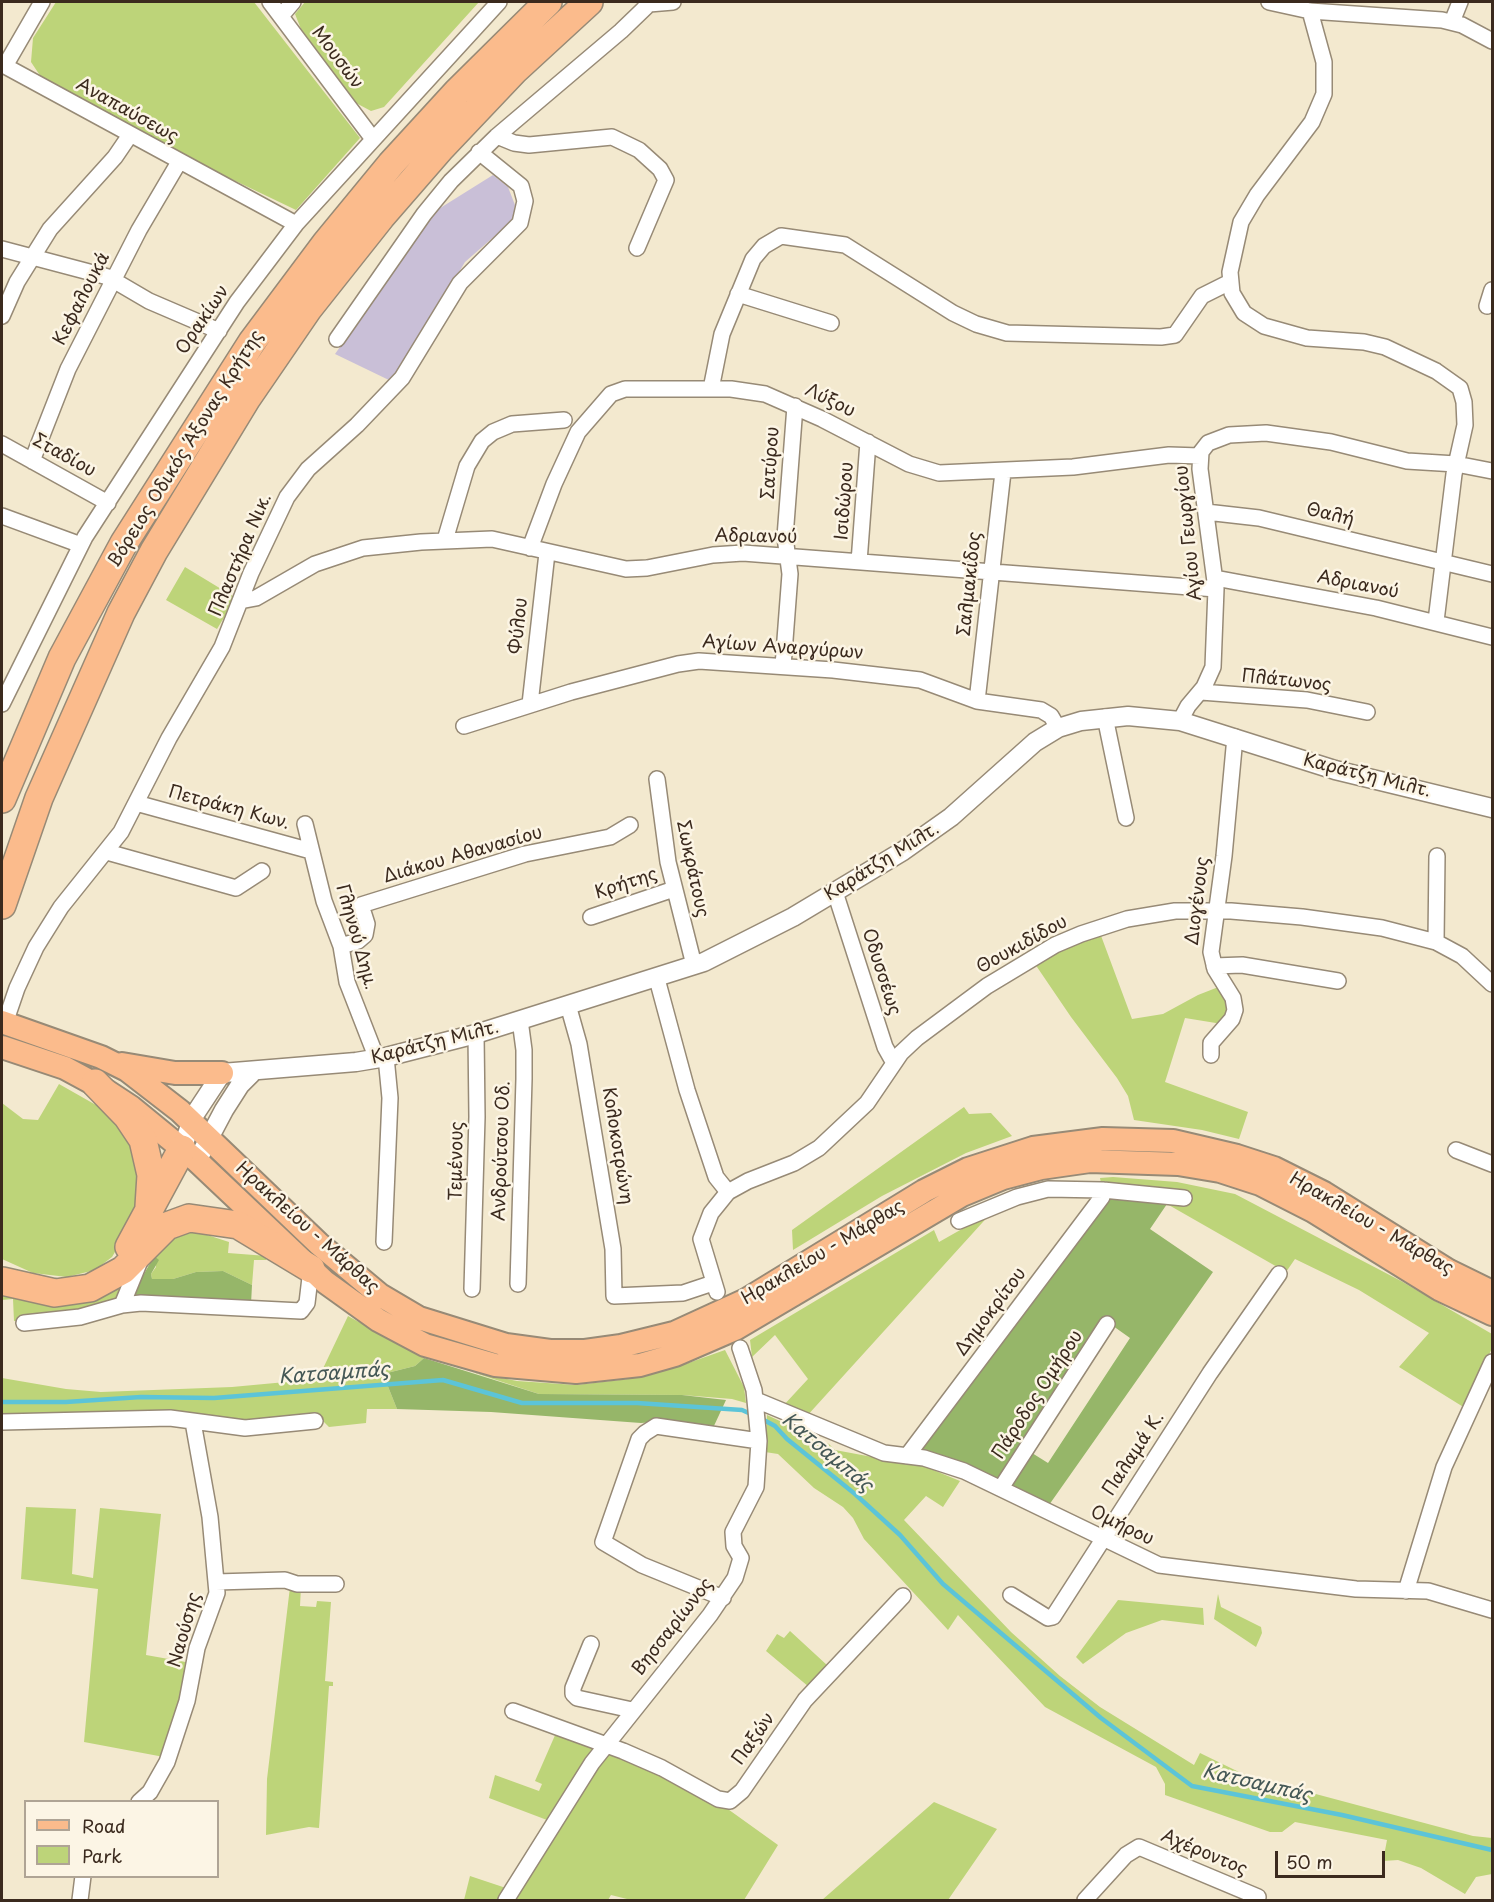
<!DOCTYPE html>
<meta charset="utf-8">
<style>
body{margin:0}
#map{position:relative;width:1494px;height:1902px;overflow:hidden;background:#f3e9cf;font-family:"Playpen Sans",sans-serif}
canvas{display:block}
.frame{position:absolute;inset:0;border:3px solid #3b2a1e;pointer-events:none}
.legend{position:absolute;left:24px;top:1800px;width:195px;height:78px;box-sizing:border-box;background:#fcf5e5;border:2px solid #afa495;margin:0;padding:8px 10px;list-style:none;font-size:18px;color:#3b2a1e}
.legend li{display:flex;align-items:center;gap:12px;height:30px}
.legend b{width:30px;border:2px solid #afa495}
.scale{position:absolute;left:1275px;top:1851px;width:110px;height:27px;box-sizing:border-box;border:3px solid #3b2a1e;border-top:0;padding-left:8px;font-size:18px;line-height:21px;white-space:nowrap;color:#3b2a1e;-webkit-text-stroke:4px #fcf5e5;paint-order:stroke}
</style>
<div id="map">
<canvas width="1494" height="1902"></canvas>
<div class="frame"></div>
<ul class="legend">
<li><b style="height:8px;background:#fbbb8c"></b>Road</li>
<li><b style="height:16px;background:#bdd479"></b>Park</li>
</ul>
<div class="scale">50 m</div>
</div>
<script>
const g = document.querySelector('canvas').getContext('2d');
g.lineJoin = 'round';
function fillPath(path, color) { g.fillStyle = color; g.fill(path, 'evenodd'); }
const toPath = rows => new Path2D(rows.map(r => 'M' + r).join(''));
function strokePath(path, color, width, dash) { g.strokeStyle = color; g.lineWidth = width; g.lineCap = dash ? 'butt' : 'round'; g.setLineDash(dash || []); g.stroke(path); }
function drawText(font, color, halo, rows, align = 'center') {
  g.font = font + ' "Playpen Sans",sans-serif'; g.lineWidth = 5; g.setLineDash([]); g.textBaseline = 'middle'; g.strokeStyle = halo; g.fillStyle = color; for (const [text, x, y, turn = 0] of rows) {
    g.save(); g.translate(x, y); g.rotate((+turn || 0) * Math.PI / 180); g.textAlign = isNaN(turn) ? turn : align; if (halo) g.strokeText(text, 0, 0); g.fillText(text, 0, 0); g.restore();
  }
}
const industrial = toPath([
 [493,175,508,187,515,205,513,220,465,262,393,382,335,354,437,210]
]);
const green = toPath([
 [56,2,254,2,360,138,296,210,200,164,41,77,31,62,33,38],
 [305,2,479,2,384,107,371,111,356,103,301,29,295,14],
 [185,567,236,598,217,629,166,600],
 [1100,933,1132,1019,1163,1014,1198,995,1221,986,1231,1007,1222,1024,1185,1018,1165,1082,1248,1112,1239,1139,1202,1130,1134,1120,1128,1096,1117,1078,1071,1017,1035,964,1060,950],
 [59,1084,103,1109,129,1132,141,1192,127,1232,112,1257,95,1270,67,1277,33,1273,2,1259,2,1103,23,1119,38,1120],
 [964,1107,969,1114,991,1113,1012,1136,966,1153,882,1196,793,1250,792,1230],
 [1113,1177,1177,1182,1235,1194,1401,1281,1492,1334,1492,1348,1465,1408,1399,1367,1429,1333,1359,1290,1295,1259,1286,1272,1167,1204,1188,1205,1187,1194,1101,1183,1100,1178],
 [992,1212,806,1417,782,1407,808,1379,775,1335,752,1357,750,1340,934,1230,939,1242],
 [186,1231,198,1232,229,1242,228,1253,267,1256,266,1260,254,1260,252,1285,223,1271,196,1272,173,1279,152,1279,151,1274,156,1267,154,1256,165,1242],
 [128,1280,118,1300,56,1317,14,1321,13,1299,2,1300,2,1290],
 [348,1316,424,1358,415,1366,383,1374,397,1409,367,1409,366,1423,329,1427,320,1418,266,1425,2,1418,2,1378,66,1389,101,1392,232,1387,318,1379],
 [725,1350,744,1387,746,1403,732,1399,682,1395,539,1394,472,1372,517,1381,576,1385,628,1379,677,1367],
 [767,1415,829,1444,835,1450,926,1467,960,1481,943,1507,926,1496,904,1520,1011,1632,1060,1676,1100,1707,1194,1765,1200,1753,1241,1773,1312,1793,1473,1836,1492,1838,1492,1874,1476,1877,1465,1894,1421,1868,1398,1860,1383,1861,1387,1840,1295,1822,1282,1832,1270,1832,1165,1795,1165,1784,1156,1767,1045,1707,958,1615,948,1630,864,1539,853,1518,843,1507,814,1488,778,1454,765,1452],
 [26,1507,76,1509,72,1574,93,1578,100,1508,161,1514,146,1655,191,1663,164,1757,84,1742,98,1589,21,1579],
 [290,1587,301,1587,300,1606,316,1607,317,1601,331,1602,325,1681,333,1682,333,1686,329,1686,319,1828,309,1827,266,1835,267,1779],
 [1218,1594,1221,1607,1261,1627,1262,1633,1256,1647,1214,1619],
 [1118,1600,1203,1608,1204,1625,1162,1620,1126,1633,1083,1664,1076,1657],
 [790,1631,828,1666,809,1687,766,1651,777,1634,784,1638],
 [556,1733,594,1749,547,1820,489,1798,495,1775,539,1791,542,1784,535,1781],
 [608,1753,613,1753,654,1771,725,1807,778,1845,744,1900,631,1900,611,1895,608,1900,513,1900,558,1825],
 [934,1802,997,1829,948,1900,822,1900],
 [470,1876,506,1888,499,1900,464,1900]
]);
const forest = toPath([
 [1113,1198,1167,1204,1150,1229,1213,1272,1049,1505,1010,1488,1032,1453,1048,1463,1130,1338,1106,1321,998,1481,918,1451,1104,1202],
 [154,1256,159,1260,151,1274,152,1279,173,1279,196,1272,223,1271,252,1285,251,1304,203,1298,130,1299],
 [424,1358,539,1394,682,1395,726,1400,713,1428,666,1421,641,1423,491,1412,397,1409,383,1374,415,1366]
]);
const stream = toPath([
 [2,1402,66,1402,141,1397,214,1398,443,1380,522,1403,637,1403,742,1410,753,1415],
 [760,1418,775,1426,787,1439,855,1494,900,1535,943,1584,1101,1718,1192,1786,1342,1815,1492,1850]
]);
const minor = toPath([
 [42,2,5,66,296,224],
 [270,2,373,139],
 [646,2,649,4,673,2],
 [1269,2,1310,11,1442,20,1462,25,1492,41],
 [1310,11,1324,62,1324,94,1312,122,1257,195,1241,222,1230,272,1232,293,1244,313,1264,326,1307,338,1364,342,1385,347,1436,371,1460,388,1464,402,1465,425,1454,474,1436,621],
 [281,16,293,2],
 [1452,22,1460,2],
 [497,136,514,143,529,145,612,137,639,150,660,169,666,180,637,248],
 [2,249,108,277,149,301,219,331],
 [738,294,831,323],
 [1487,306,1492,290],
 [2,316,17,282,50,229,115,157,130,135],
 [337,339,424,214,451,181,497,136,621,31,649,4],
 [711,389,722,334,753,259,764,246,781,236,845,245,953,313,976,324,1007,333,1161,337,1175,335,1202,296,1230,282],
 [2,444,108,503],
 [32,461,68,369,139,230,179,162],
 [1206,512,1259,518,1492,574],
 [2,516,81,545],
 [445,540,467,466,482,441,493,432,512,424,564,420],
 [530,548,554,484,578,432,611,394,625,389,731,389,765,394,822,419,909,464,939,473,1073,467,1169,455,1200,456],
 [859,562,868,442],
 [1215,578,1376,608,1492,637],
 [240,601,256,598,315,564,363,548,421,542,492,539,626,569,647,568,713,555,743,553,1216,589],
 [783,666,790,574,785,537,795,406],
 [1201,692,1307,700,1367,712],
 [977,701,1003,472],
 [2,704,85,537,237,302,296,224,499,2],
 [530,704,547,553],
 [1105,717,1126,818],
 [1180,721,1188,706,1204,687,1213,667,1216,589,1200,469,1201,452,1208,443,1229,435,1266,433,1331,442,1407,461,1456,464,1492,471],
 [464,726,571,692,678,664,699,661,833,670,920,680,977,701,1041,710,1051,716,1058,728],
 [657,779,668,862,694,965],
 [136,803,311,851],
 [305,824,324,901,341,946,347,982,377,1059],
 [107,852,236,888,262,871],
 [835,892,885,1047,894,1063],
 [591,917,674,889],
 [1436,942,1437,856],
 [341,946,358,941,365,935,367,924,361,905,525,854,610,837,630,825],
 [1214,966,1242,965,1338,981],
 [657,979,687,1090,716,1177,728,1192],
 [568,1005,579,1044,613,1249,614,1296,683,1293,713,1283],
 [5,1023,17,988,36,947,61,907,121,832,169,738,222,647,251,573,287,497,308,469,357,425,402,378,460,283,520,223,525,201,521,186,479,152],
 [1211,1055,1211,1043,1232,1019,1235,1010,1233,998,1215,969,1211,952,1224,856,1235,737],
 [1456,1150,1492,1164],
 [959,1221,1017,1197,1048,1189,1103,1190,1184,1198],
 [384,1242,390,1098,386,1057],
 [518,1284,524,1079,524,1050,520,1020],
 [472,1289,477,1117,476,1034],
 [717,1292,701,1239,711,1213,728,1192,748,1181,794,1163,819,1148,867,1103,901,1053,917,1038,987,986,1055,945,1081,934,1127,919,1175,911,1231,911,1302,917,1382,928,1436,942,1462,956,1492,984],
 [122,1305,140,1261],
 [24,1323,80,1317,122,1305,141,1303,301,1311,307,1303,311,1269],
 [756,1400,884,1453,924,1458,964,1471,1159,1565,1356,1589,1428,1591,1492,1610],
 [2,1422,170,1418,245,1428,315,1421],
 [907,1456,1102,1197,1103,1190],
 [1001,1488,1107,1324],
 [216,1582,285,1580,297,1584,336,1584],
 [1406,1591,1444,1467,1492,1362],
 [1011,1595,1048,1618,1053,1617,1210,1373,1279,1274],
 [723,1598,642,1565,603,1542,639,1439,645,1433,656,1426,759,1441],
 [591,1644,573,1688,573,1694,577,1698,632,1710],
 [513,1711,623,1751,662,1768,718,1799,730,1801,742,1791,805,1700,903,1596],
 [139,1802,150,1792,167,1762,187,1701,197,1648,217,1593,210,1517,193,1422],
 [80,1900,83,1876],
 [506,1900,592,1763,710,1615,735,1578,741,1558,734,1546,733,1532,756,1487,759,1441,754,1390,740,1348],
 [1085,1900,1126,1855,1139,1847,1258,1897]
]);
const tertiary = toPath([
 [182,1149,193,1117,222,1073,356,1062,386,1057,476,1034,704,962,793,917,903,851,951,817,1035,742,1058,728,1081,721,1128,716,1180,721,1335,770,1492,808],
 [197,1161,224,1110,240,1085,254,1071]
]);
const primary = toPath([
 [2,1022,101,1057,127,1070,180,1111,319,1244,380,1295,419,1318,506,1345,550,1351,585,1351,621,1346,674,1333,746,1300,924,1191,968,1169,1033,1148,1103,1139,1173,1141,1237,1156,1274,1168,1324,1193,1449,1271,1492,1292],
 [2,1047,65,1068,102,1088,131,1107,197,1161,325,1282,378,1320,425,1345,495,1365,576,1372,640,1365,675,1355,735,1329,962,1195,1003,1178,1041,1168,1090,1161,1178,1164,1220,1171,1260,1184,1313,1211,1439,1289,1492,1314],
 [122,1064,175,1073,222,1073]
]);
const motorway = toPath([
 [2,799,62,658,124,543,252,342,326,243,391,164,457,92,548,2],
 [2,905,39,798,121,613,154,551,247,398,308,309,381,217,441,148,515,70,589,2],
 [95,1083,127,1116,143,1140,151,1175,149,1206],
 [129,1247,182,1149],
 [2,1281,55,1293,90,1288,123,1270,167,1226,189,1218,238,1225,311,1269]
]);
const streetNames = [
 ["Μουσών",337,58,53],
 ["Αναπαύσεως",127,111,29],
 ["Κεφαλουκά",82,299,-63],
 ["Ορακίων",203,320,-56],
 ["Λύξου",830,401,26],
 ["Βόρειος Οδικός Άξονας Κρήτης",186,449,-58],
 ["Σταδίου",64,456,29],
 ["Σατύρου",771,463,-86],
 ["Ισιδώρου",845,501,-86],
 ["Θαλή",1330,515,13],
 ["Αγίου Γεωργίου",1189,533,-96],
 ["Αδριανού",756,537,1],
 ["Πλαστήρα Νικ.",241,555,-67],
 ["Σαλμακίδος",970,584,-84],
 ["Αδριανού",1358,585,11],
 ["Φύλου",519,626,-84],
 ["Αγίων Αναργύρων",783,648,4],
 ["Πλάτωνος",1286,681,6],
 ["Καράτζη Μιλτ.",1367,776,14],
 ["Πετράκη Κων.",229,808,15],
 ["Διάκου Αθανασίου",463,855,-16],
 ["Καράτζη Μιλτ.",882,862,-32],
 ["Σωκράτους",692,869,78],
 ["Κρήτης",626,884,-18],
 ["Διογένους",1198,901,-83],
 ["Γληνού Δημ.",356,937,74],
 ["Θουκιδίδου",1022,945,-29],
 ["Οδυσσέως",881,972,72],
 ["Καράτζη Μιλτ.",435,1043,-14],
 ["Κολοκοτρώνη",617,1146,81],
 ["Ανδρούτσου Οδ.",502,1151,-88],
 ["Τεμένους",457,1161,-89],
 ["Ηρακλείου - Μάρθας",1371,1224,30],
 ["Ηρακλείου - Μάρθας",307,1228,42],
 ["Ηρακλείου - Μάρθας",823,1253,-31],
 ["Δημοκρίτου",991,1312,-53],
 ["Πάροδος Ομήρου",1038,1395,-57],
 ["Παλαμά Κ.",1134,1454,-57],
 ["Ομήρου",1122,1526,26],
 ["Βησσαρίωνος",673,1627,-52],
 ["Ναούσης",185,1630,-74],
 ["Παξών",754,1739,-55],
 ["Αχέροντος",1204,1853,23]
];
const waterNames = [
 ["Κατσαμπάς",334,1374,-4],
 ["Κατσαμπάς",827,1453,40],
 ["Κατσαμπάς",1257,1784,13]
];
fillPath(industrial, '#c9bfd7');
fillPath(green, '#bdd479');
fillPath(forest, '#96b669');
strokePath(stream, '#5cc4d8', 4.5);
strokePath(minor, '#978a76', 18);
strokePath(tertiary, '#978a76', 21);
strokePath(primary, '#978a76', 26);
strokePath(motorway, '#978a76', 30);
strokePath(minor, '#fff', 15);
strokePath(tertiary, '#fff', 18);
strokePath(primary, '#fbbb8c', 22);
strokePath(motorway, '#fbbb8c', 27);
drawText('18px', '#3b2a1e', '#fcf5e5', streetNames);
drawText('italic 20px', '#455856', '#fcf5e5', waterNames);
</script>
